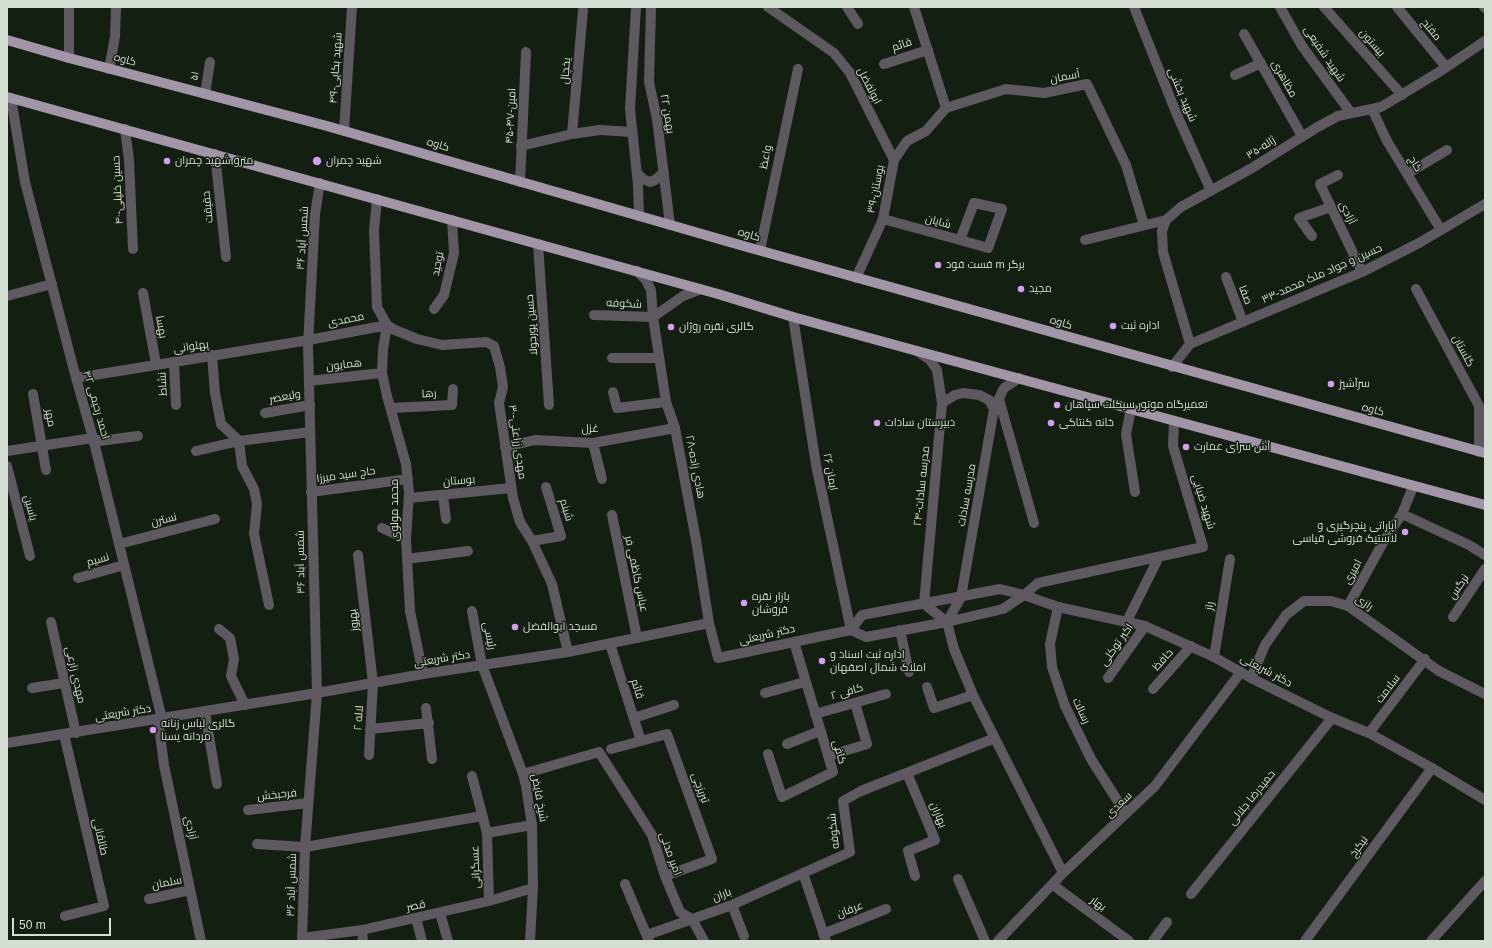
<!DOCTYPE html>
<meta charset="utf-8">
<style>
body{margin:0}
#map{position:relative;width:1492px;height:948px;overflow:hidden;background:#131f10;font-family:Arial,sans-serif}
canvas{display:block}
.frame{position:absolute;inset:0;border:8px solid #d5ded3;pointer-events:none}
.scale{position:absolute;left:12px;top:918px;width:99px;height:18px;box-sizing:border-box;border:2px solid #d5ded3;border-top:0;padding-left:5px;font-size:12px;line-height:14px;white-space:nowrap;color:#d5ded3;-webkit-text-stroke:3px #131f10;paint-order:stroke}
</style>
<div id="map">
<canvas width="1492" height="948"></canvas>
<div class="frame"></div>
<div class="scale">50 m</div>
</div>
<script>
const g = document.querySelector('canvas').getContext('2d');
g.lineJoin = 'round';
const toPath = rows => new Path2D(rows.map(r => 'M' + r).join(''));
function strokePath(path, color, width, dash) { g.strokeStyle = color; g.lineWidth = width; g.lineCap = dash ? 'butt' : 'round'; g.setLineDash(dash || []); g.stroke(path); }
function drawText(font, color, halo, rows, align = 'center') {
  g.font = font + ' Arial,Cairo,sans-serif'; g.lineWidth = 3; g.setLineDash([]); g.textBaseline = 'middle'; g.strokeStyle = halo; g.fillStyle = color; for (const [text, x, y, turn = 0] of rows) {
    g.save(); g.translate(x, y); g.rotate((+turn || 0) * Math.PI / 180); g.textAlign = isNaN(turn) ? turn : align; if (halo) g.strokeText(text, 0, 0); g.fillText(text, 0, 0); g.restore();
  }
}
const minor = toPath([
 [768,7,834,53,850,73,894,160],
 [847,7,858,24],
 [1134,7,1177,115,1211,191],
 [1280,7,1302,46,1351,113],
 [1324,7,1402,95],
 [1397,7,1446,67],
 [1484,7,1485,8],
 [1244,34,1302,136],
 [884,64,928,50],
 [109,69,115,37,116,7],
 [1235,75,1261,63],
 [205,94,210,62],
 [11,98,25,182,76,378,93,438,162,719],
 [946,108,1006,89,1044,93,1087,84,1126,165,1144,225],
 [1372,109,1387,141,1441,230],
 [125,129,129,160,133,249],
 [344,131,352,7],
 [572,134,583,10],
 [521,146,572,134,600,130,632,132],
 [215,154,226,257],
 [1407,174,1447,150],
 [1338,175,1320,184,1362,272],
 [520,182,526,52],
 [377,199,374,230,377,307,387,325,395,330,417,339,442,345,486,342,494,346,500,367,503,387,499,403,513,498,520,522,532,541,552,584,568,652],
 [883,219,960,240,988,248,1002,209,974,203,960,240],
 [1312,236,1299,218,1331,207],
 [1085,240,1166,220],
 [538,244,549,405],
 [760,250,798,69],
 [1226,277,1243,322],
 [1416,289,1479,406,1479,452],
 [143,293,156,364],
 [7,296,52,284],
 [434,309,444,295,454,253,452,220],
 [594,315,653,317],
 [793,317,816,465,851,630],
 [1190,344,1163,252,1162,231,1166,220,1181,207,1252,168,1316,128,1338,116,1381,107,1439,72,1485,41],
 [212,355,215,393,221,424,239,441,242,466,254,489,257,504,254,534,269,605],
 [612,358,658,358],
 [174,362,176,405],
 [1172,367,1190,344,1362,272,1419,243,1485,204],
 [76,378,309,340,387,325,383,349,382,373,387,396,406,464,409,493,406,539,410,611,423,674],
 [309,381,382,373],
 [613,392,617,408,666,402],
 [33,394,46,470],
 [999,399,1034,523],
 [391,408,452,405,453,389],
 [1131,409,1126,434,1135,492],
 [265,413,310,405],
 [593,443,602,479],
 [505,447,535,440,593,443,675,428],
 [7,451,93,438,99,441,138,436],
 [196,451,239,441,310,432],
 [7,466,30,556],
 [311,492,408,479],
 [443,495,446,519],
 [409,498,511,488],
 [1402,514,1469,545,1485,555],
 [612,515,637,638],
 [382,528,406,539],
 [532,541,561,536,546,487],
 [119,544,215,519],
 [358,555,373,683,369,755],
 [407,559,468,551],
 [78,578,124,565],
 [1024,595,1038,583,1203,547,1173,446,1174,421],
 [1348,606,1385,539,1402,514,1413,487],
 [1058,607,1050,644,1052,667,1065,706,1091,759,1126,814],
 [472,611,482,665],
 [1453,617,1485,569],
 [1127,621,1159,557],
 [51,622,76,733],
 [947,622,954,649,973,695,1063,873],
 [219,629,230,638,234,659,231,676,245,705],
 [900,630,909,672],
 [610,644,641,741],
 [1214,657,1230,559],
 [1108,678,1145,626],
 [1251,678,1265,645,1286,615,1304,601,1331,601,1348,606,1439,671,1485,694],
 [927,687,934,708,973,695],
 [32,688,64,683],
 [1153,689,1191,646],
 [765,693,805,682],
 [426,708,432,759],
 [205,712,217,784],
 [815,714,886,694],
 [634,718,674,705],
 [158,719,164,765,201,941],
 [370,729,429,723],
 [1369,733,1425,659],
 [64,734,104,906,65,916],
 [787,744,820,731],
 [611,749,667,734,712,859,665,876],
 [768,754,782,797,833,772,794,642],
 [828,756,867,744,855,703],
 [907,773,935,840,908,851,915,876],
 [523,774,599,752,652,835,665,876,680,912,692,919,704,941],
 [472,776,487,833,489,901],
 [248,810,308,803],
 [487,833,532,825],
 [257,844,305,847,482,816],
 [803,873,826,941],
 [958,879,985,941],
 [625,884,649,941],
 [1053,885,1129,941],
 [1191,894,1332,718],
 [149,899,190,890],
 [732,905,744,936],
 [440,913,448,941],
 [416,918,422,941],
 [362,930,363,941],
 [823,934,886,909],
 [647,935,732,905,850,852,843,801,861,791,995,738],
 [302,938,362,930,489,901,533,888],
 [998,941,1063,873,1155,786,1241,672],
 [1153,941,1167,922],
 [1305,941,1432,768],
 [1431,941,1485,881]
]);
const tertiary = toPath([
 [69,7,69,58],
 [636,7,630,109,638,185,639,216],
 [651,7,649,82,657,119,670,225],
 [637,173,643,179,650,182,655,180,664,172],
 [637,271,646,280,651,290,653,317,683,296,701,289],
 [856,278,883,219,894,160,907,141,926,131,946,108,914,7],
 [653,317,666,402,675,428,696,540,709,623],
 [917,351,930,360,937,370,942,403,924,604,947,622,961,597,994,409,1004,388,1019,378],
 [942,403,955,395,963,393,979,395,989,400,994,409],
 [851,630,862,615,1000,589,1024,595,1058,607,1145,626,1214,657,1251,678,1332,718,1369,733,1432,768,1485,800],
 [482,665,523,774,526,786,532,825,533,888,530,941],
 [7,743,317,693,423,674,568,652,709,623,718,658,851,630,866,637,947,622,1003,609,1024,595],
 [302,941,305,847,317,693,308,345,315,214,320,183]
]);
const primary = toPath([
 [7,40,69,58,327,126,740,245,1485,453],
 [7,97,718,294,793,317,917,351,1485,505]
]);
const markers = [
 [167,161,4,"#d89bf8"],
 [317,161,5,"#d89bf8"],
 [938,265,4,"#d89bf8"],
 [1021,289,4,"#d89bf8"],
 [1113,326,4,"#d89bf8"],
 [671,327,4,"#d89bf8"],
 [1331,384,4,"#d89bf8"],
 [1057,405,4,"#d89bf8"],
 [877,423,4,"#d89bf8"],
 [1051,423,4,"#d89bf8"],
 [1186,447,4,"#d89bf8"],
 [1405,532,4,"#d89bf8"],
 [744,603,4,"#d89bf8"],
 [515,627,4,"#d89bf8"],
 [822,661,4,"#d89bf8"],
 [153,730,4,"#d89bf8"]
];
const streetNames = [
 ["مفتح",1431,30,51],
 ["بیستون",1372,43,49],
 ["قائم",902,45,-18],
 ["شهید شفیعی",1324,54,56],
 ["کاوه",125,60,15],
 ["۴۹-شهید بکایی",336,68,-86],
 ["یخچال",566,71,-85],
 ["۵۱",195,76,-81],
 ["آسمان",1065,77,-11],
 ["مظاهری",1284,79,61],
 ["ابولفضل",869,86,63],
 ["شهید بخشی",1182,95,67],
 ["۲۲ بهمن",667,114,80],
 ["۴۵-۴۷-امین",511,116,-87],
 ["کاوه",438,145,16],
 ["۳۵-ژاله",1261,148,-32],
 ["واعظ",766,157,-79],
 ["کاج",1415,164,59],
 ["۳۹-بوستان",876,189,-79],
 ["۴۰-حسین خلیلی",118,190,-93],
 ["حقیقت",208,207,-96],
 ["آزادی",1347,213,64],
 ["شایان",938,222,15],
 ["کاوه",749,235,16],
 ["شمس آباد ۳۶",303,238,-86],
 ["توحید",438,264,-78],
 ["۳۳-حسین و جواد ملک محمد",1322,274,-24],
 ["صفا",1245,295,69],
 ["شکوفه",624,304,3],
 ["محمدی",346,320,-11],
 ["کاوه",1061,323,16],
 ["حسین پورجولا",532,325,-94],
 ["بهسا",161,327,80],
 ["پهلوانی",191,347,-9],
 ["گلستان",1463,351,62],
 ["همایون",344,365,-6],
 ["نشاط",163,384,-93],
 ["رها",429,394,-3],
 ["ولیعصر",285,397,-10],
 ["۴۲ احمد رحیمی",96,405,74],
 ["کاوه",1373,410,15],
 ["مهر",50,418,80],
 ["غزل",590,429,-2],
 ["۳۰-مهدی زراعتی",517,442,82],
 ["۲۸-هادی زاده",695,467,79],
 ["۲۶ ایمان",830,472,79],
 ["حاج سید میرزا",346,475,-8],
 ["بوستان",459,481,-5],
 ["۲۴-مدرسه سادات",922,486,-84],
 ["مدرسه سادات",967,495,-80],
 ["شهید ضیایی",1203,502,73],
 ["یاسین",30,508,75],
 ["محمد مولوی",395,510,-90],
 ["شبنم",566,510,73],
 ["نسترن",164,520,-14],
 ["نسیم",98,560,-16],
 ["شمس آباد ۳۶",301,562,-91],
 ["امیری",1353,572,-61],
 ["عباس کاظمی فر",636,574,78],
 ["نرگس",1459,587,-56],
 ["رازی",1364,603,33],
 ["راز",1210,606,-81],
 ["بهروز",354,620,-97],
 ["دکتر شریعتی",767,635,-13],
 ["رئیسی",489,636,79],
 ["اکبر توکلی",1117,645,-55],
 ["دکتر شریعتی",442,659,-9],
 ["حافظ",1163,660,-48],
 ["دکتر شریعتی",1266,671,28],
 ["مهدی زارعی",75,675,77],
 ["قائم",637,689,72],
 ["سلامت",1388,689,-53],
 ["کافی ۲",847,692,-16],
 ["رسالت",1081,711,65],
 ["دکتر شریعتی",123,713,-9],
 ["لاله ۲",359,718,-86],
 ["کافی",839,752,74],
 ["تبریزچی",700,788,70],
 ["فرحبخش",277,795,-6],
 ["شیخ فایض",539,798,80],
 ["حمیدرضا جلالی",1252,798,-51],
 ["سعدی",1119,805,-44],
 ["بهاران",938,815,67],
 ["آزادی",190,828,78],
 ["شکوفه",834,831,-96],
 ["طالقانی",100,837,77],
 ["نیکرخ",1359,847,-54],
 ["امیر مدنی",670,854,70],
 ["عسگرانی",476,867,-92],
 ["سلمان",167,883,-11],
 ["شمس آباد ۳۶",292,885,-88],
 ["باران",722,895,-20],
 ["بهار",1098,904,36],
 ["قصر",416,906,-12],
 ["عرفان",850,910,-21]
];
const poiNames = [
 ["مترو شهید چمران",175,161],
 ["شهید چمران",326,161],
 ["فست فود m برگر",946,265],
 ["مجید",1029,289],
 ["اداره ثبت",1121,326],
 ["گالری نقره روژان",679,327],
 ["سرآشپز",1339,384],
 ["تعمیرگاه موتور سیکلت سپاهان",1065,405],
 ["دبیرستان سادات",885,423],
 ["خانه کنتاکی",1059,423],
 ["آش سرای عمارت",1194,447],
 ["آپاراتی پنچرگیری و",1397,526,"right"],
 ["لاستیک فروشی قیاسی",1397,539,"right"],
 ["بازار نقره",752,597],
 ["فروشان",752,610],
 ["مسجد ابوالفضل",523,627],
 ["اداره ثبت اسناد و",830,655],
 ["املاک شمال اصفهان",830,668],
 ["گالری لباس زنانه",161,724],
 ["مردانه یسنا",161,737]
];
strokePath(minor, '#5e5861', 10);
strokePath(tertiary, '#5e5861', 10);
strokePath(primary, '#a195a7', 10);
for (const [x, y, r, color] of markers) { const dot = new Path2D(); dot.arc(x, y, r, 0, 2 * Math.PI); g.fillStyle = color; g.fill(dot); strokePath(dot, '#131f10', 1.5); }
drawText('11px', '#d5ded3', '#131f10', streetNames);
drawText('11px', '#d5ded3', '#131f10', poiNames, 'left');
</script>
